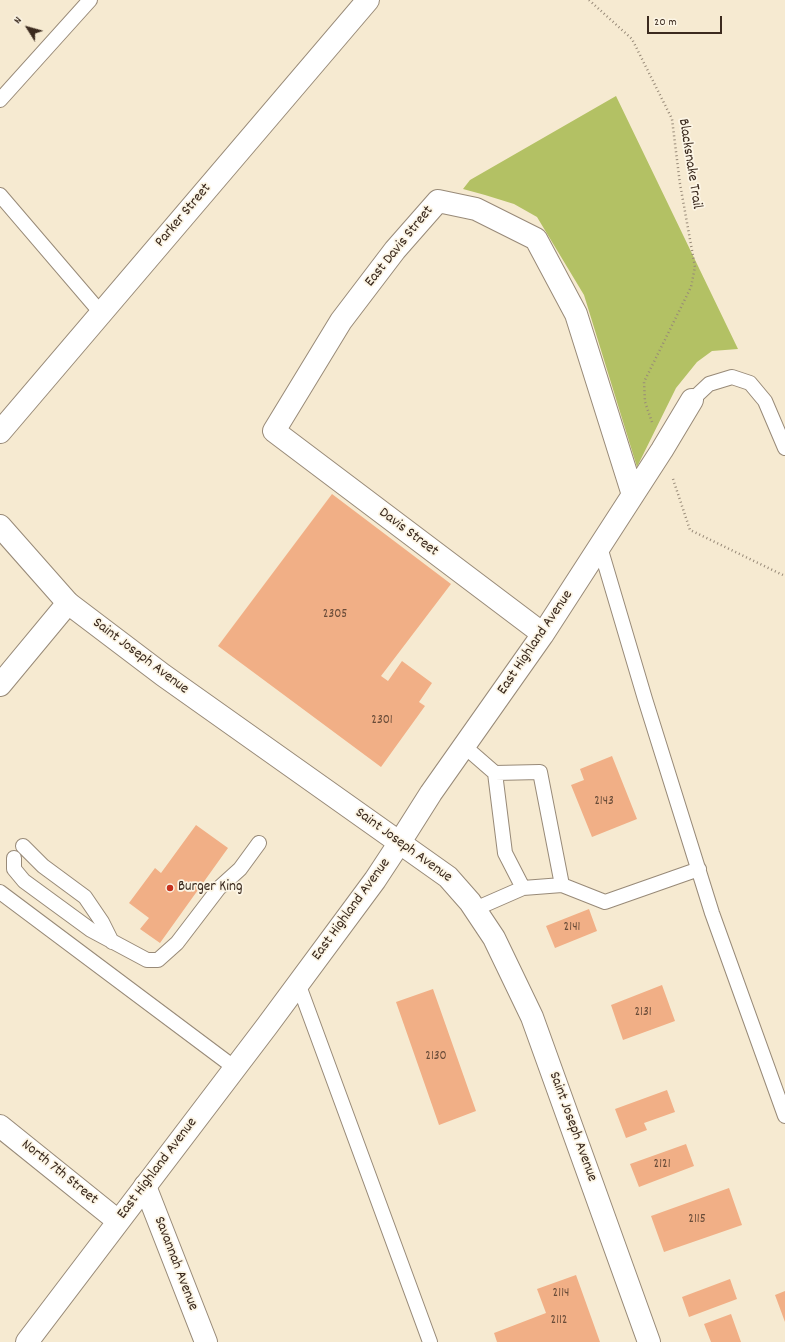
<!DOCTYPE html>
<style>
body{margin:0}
#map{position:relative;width:785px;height:1342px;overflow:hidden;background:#f6ead1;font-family:Dekko,sans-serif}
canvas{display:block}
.north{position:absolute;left:8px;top:8px;width:40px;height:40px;-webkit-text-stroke:3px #fcf5e5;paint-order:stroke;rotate:307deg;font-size:11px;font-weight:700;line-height:16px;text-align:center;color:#3b2a1e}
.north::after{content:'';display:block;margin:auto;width:14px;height:18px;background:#3b2a1e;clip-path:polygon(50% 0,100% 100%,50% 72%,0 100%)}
.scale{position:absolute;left:647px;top:16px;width:75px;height:18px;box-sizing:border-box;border:2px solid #3b2a1e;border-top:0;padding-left:5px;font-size:12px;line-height:14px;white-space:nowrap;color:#3b2a1e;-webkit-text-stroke:3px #fcf5e5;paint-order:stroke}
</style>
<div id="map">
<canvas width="785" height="1342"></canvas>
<div class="north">N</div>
<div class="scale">20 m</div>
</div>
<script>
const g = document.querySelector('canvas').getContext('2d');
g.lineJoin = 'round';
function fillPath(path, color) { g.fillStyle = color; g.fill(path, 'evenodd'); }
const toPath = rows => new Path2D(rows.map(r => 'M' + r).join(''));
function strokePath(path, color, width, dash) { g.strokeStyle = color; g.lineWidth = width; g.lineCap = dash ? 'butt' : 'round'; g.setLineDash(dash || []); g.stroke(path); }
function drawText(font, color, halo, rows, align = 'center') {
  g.font = font + ' Dekko,sans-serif'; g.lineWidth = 3.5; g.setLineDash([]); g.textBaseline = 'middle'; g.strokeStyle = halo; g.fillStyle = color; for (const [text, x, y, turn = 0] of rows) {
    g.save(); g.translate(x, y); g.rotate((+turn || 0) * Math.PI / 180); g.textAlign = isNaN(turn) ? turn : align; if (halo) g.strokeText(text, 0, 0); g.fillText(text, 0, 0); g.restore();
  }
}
const green = toPath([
 [616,96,738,349,712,351,697,362,676,388,637,467,584,295,537,217,514,204,485,195,463,189,470,180]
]);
const building = toPath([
 [332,494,451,584,381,676,388,681,402,661,432,683,419,702,425,706,381,767,218,646],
 [612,756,637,819,592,837,571,785,584,780,580,769],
 [196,825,228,848,160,943,140,929,149,918,129,903,155,868,161,873],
 [589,909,597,931,555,948,546,926],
 [662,985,675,1021,623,1040,611,1005],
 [433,989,476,1111,439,1125,396,1002],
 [667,1090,675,1112,644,1123,647,1130,626,1138,615,1109],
 [686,1144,694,1166,639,1187,630,1164],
 [729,1188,742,1225,664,1252,651,1216],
 [576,1275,600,1342,497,1342,494,1333,546,1313,537,1289],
 [730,1279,737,1299,689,1317,682,1297],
 [785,1291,785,1322,775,1295],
 [731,1314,741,1342,711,1342,704,1324]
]);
const path = toPath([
 [589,0,632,39,672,119,680,184,695,267,691,287,644,382,645,402,652,422],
 [673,479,690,530,785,576]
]);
const service = toPath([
 [0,100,90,0],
 [0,195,101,313],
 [692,400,709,384,732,377,750,383,765,401,785,448],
 [600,547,645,699,712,913,785,1116],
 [464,746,495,773,540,772,562,885],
 [495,773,505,853,523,888],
 [23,846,43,866,85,897,102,922,112,942],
 [14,858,14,869,24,881,91,930,147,960,158,960,177,943,219,888,240,869,259,843],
 [0,892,235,1068],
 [475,909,523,888,562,885,605,902,699,869],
 [298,983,430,1342]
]);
const minor = toPath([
 [0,432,368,0],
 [543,634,274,431,341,321,395,250,438,201,476,209,536,239,576,314,633,495],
 [0,685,68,603],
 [400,842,431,793,543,634,662,450,692,400],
 [0,1126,118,1221],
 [145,1186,206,1342]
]);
const tertiary = toPath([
 [27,1342,267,1026,375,880,400,842]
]);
const primary = toPath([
 [0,526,68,603,163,675,448,877,470,902,494,938,532,1017,649,1342]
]);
const markers = [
 [170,888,4,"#c8321e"]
];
const numberNames = [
 ["2305",335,615],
 ["2301",382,721],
 ["2143",604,802],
 ["2141",572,928],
 ["2131",643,1013],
 ["2130",436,1057],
 ["2121",662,1165],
 ["2115",697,1220],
 ["2114",561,1294],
 ["2112",559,1321]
];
const streetNames = [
 ["Blacksnake Trail",689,164,81],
 ["Parker Street",184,216,-50],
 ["East Davis Street",400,247,-51],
 ["Davis Street",408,533,37],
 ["East Highland Avenue",536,643,-56],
 ["Saint Joseph Avenue",140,657,37],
 ["Saint Joseph Avenue",403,846,36],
 ["East Highland Avenue",352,910,-54],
 ["Saint Joseph Avenue",572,1127,70],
 ["East Highland Avenue",158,1169,-53],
 ["North 7th Street",59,1173,39],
 ["Savannah Avenue",175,1264,69]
];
const poiNames = [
 ["Burger King",178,888]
];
fillPath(green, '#b3c164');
fillPath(building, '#f1af86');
strokePath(service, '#988a78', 16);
strokePath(minor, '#988a78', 24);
strokePath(tertiary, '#988a78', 24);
strokePath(primary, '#988a78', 24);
strokePath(path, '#988a78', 2.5, [1, 3]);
strokePath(service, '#fff', 14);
strokePath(minor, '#fff', 22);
strokePath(tertiary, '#fff', 22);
strokePath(primary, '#fff', 22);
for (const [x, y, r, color] of markers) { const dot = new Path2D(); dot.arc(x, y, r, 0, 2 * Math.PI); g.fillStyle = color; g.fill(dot); strokePath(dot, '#fcf5e5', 1.5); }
drawText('13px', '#684b38', null, numberNames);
drawText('15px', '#3b2a1e', '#fcf5e5', streetNames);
drawText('15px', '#3b2a1e', '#fcf5e5', poiNames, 'left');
</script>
